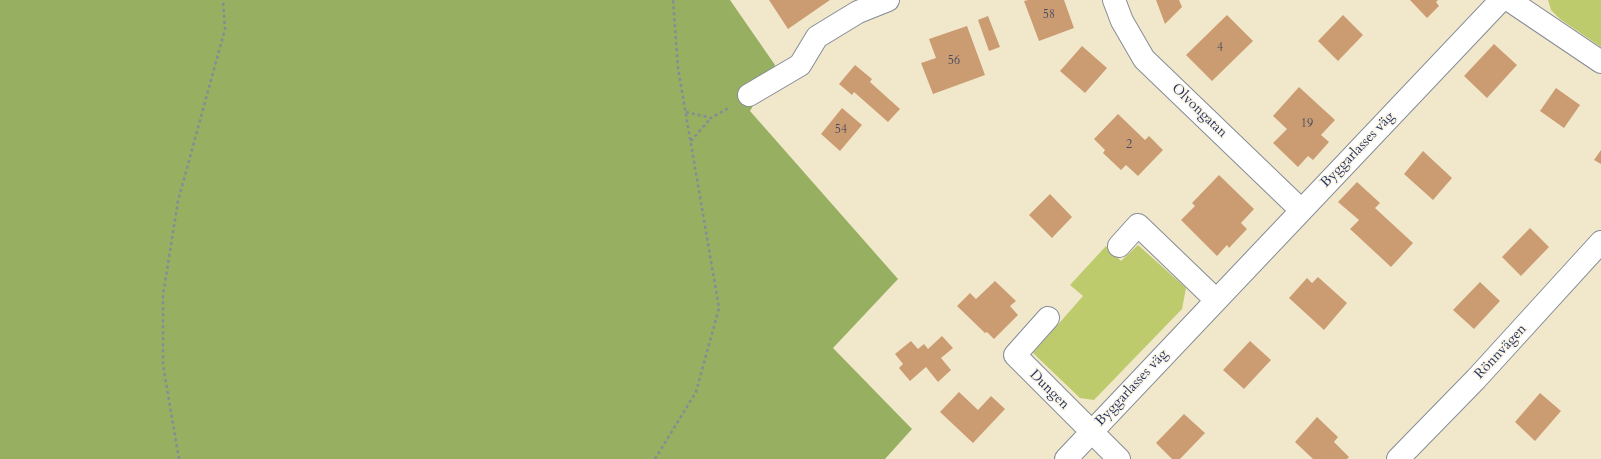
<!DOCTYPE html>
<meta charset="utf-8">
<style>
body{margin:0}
canvas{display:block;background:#f1e8cc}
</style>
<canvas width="1601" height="459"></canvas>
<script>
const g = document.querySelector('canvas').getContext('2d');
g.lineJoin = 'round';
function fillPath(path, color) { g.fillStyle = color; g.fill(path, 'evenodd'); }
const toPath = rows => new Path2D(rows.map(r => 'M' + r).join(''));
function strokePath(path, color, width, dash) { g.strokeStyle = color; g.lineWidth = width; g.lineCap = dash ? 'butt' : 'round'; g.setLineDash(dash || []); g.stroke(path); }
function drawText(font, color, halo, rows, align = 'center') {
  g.font = font + ' Cardo,serif'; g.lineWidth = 3; g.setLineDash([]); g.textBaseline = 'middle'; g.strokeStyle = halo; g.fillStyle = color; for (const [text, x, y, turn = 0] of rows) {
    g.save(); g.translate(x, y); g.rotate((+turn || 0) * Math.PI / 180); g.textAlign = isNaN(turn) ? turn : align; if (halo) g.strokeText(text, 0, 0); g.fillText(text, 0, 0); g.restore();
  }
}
const green = toPath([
 [1548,0,1601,0,1601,47,1560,19,1551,10],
 [1138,245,1186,288,1182,309,1094,400,1080,398,1033,353,1083,296,1070,285,1106,246,1121,261]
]);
const forest = toPath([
 [0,0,730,0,775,65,750,111,898,279,833,348,912,429,885,459,0,459]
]);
const building = toPath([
 [769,0,830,0,788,29],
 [1028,0,1064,0,1074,28,1039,41,1024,1],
 [1156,0,1179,0,1182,7,1165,24],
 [1410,0,1438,0,1436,2,1439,6,1427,18],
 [1227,15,1253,41,1212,81,1186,55],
 [1343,15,1363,35,1338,61,1318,41],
 [988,16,1000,47,989,51,978,20],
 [967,26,985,75,933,94,921,63,936,58,929,39],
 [1494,44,1517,65,1487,98,1464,76],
 [1082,46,1107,68,1085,93,1060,71],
 [855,65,872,79,870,82,900,109,888,122,854,92,852,95,839,84],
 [1299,87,1335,120,1321,135,1329,142,1313,160,1308,156,1298,167,1273,143,1287,129,1273,116],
 [1556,88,1580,105,1564,128,1540,111],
 [842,108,862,125,840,151,821,134],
 [1118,114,1145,140,1149,136,1163,150,1138,176,1126,165,1121,170,1103,153,1105,150,1094,139],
 [1601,150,1601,164,1594,160],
 [1423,151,1452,178,1433,200,1404,174],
 [1219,175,1254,209,1241,223,1247,229,1229,248,1227,245,1217,256,1181,220,1195,206,1192,203],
 [1357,182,1380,203,1375,208,1413,243,1391,267,1350,229,1359,220,1338,202],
 [1050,194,1072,217,1052,238,1029,215],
 [1530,228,1549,247,1521,276,1502,257],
 [1318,277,1347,303,1324,330,1289,298,1307,278,1312,283],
 [995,281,1016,301,1010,306,1018,315,994,339,987,332,985,333,957,306,970,293,976,299],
 [1480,282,1500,301,1474,329,1453,310],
 [942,336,953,348,941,358,951,370,938,382,926,367,910,381,899,368,903,364,895,354,911,341,918,349,924,344,928,349],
 [1250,341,1271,360,1244,389,1223,370],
 [959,392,978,410,991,396,1005,409,973,443,940,412],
 [1540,393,1561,411,1535,441,1515,422],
 [1184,414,1205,433,1180,459,1172,459,1156,443],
 [1317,417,1338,437,1334,442,1349,457,1347,459,1313,459,1295,442]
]);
const path = toPath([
 [686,112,711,118,730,107],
 [691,141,711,118],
 [179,459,163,365,163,295,178,201,225,29,223,0],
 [655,459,696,392,719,308,678,68,673,0]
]);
const minor = toPath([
 [1114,0,1122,21,1144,59,1301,210],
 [1509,0,1601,62],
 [749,95,800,65,817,37,858,12,888,0],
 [1119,246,1138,225,1216,300],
 [1048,318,1015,355,1119,459],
 [1066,459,1501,0],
 [1398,459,1476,379,1601,242]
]);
const numberNames = [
 ["58",1049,15],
 ["4",1220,48],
 ["56",954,61],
 ["19",1307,124],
 ["54",841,130],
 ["2",1129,145]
];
const streetNames = [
 ["Olvongatan",1199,111,44],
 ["Byggarlasses väg",1358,150,-46],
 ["Rönnvägen",1501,352,-47],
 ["Byggarlasses väg",1132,388,-47],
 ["Dungen",1049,390,45]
];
fillPath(green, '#becb6d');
fillPath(forest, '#96af60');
fillPath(building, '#cb9c71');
strokePath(minor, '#868c95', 24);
strokePath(path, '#868c95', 2.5, [3, 3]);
strokePath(minor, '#fff', 22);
drawText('12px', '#474a63', null, numberNames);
drawText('14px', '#1b2f5e', '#fcf5e5', streetNames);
</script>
